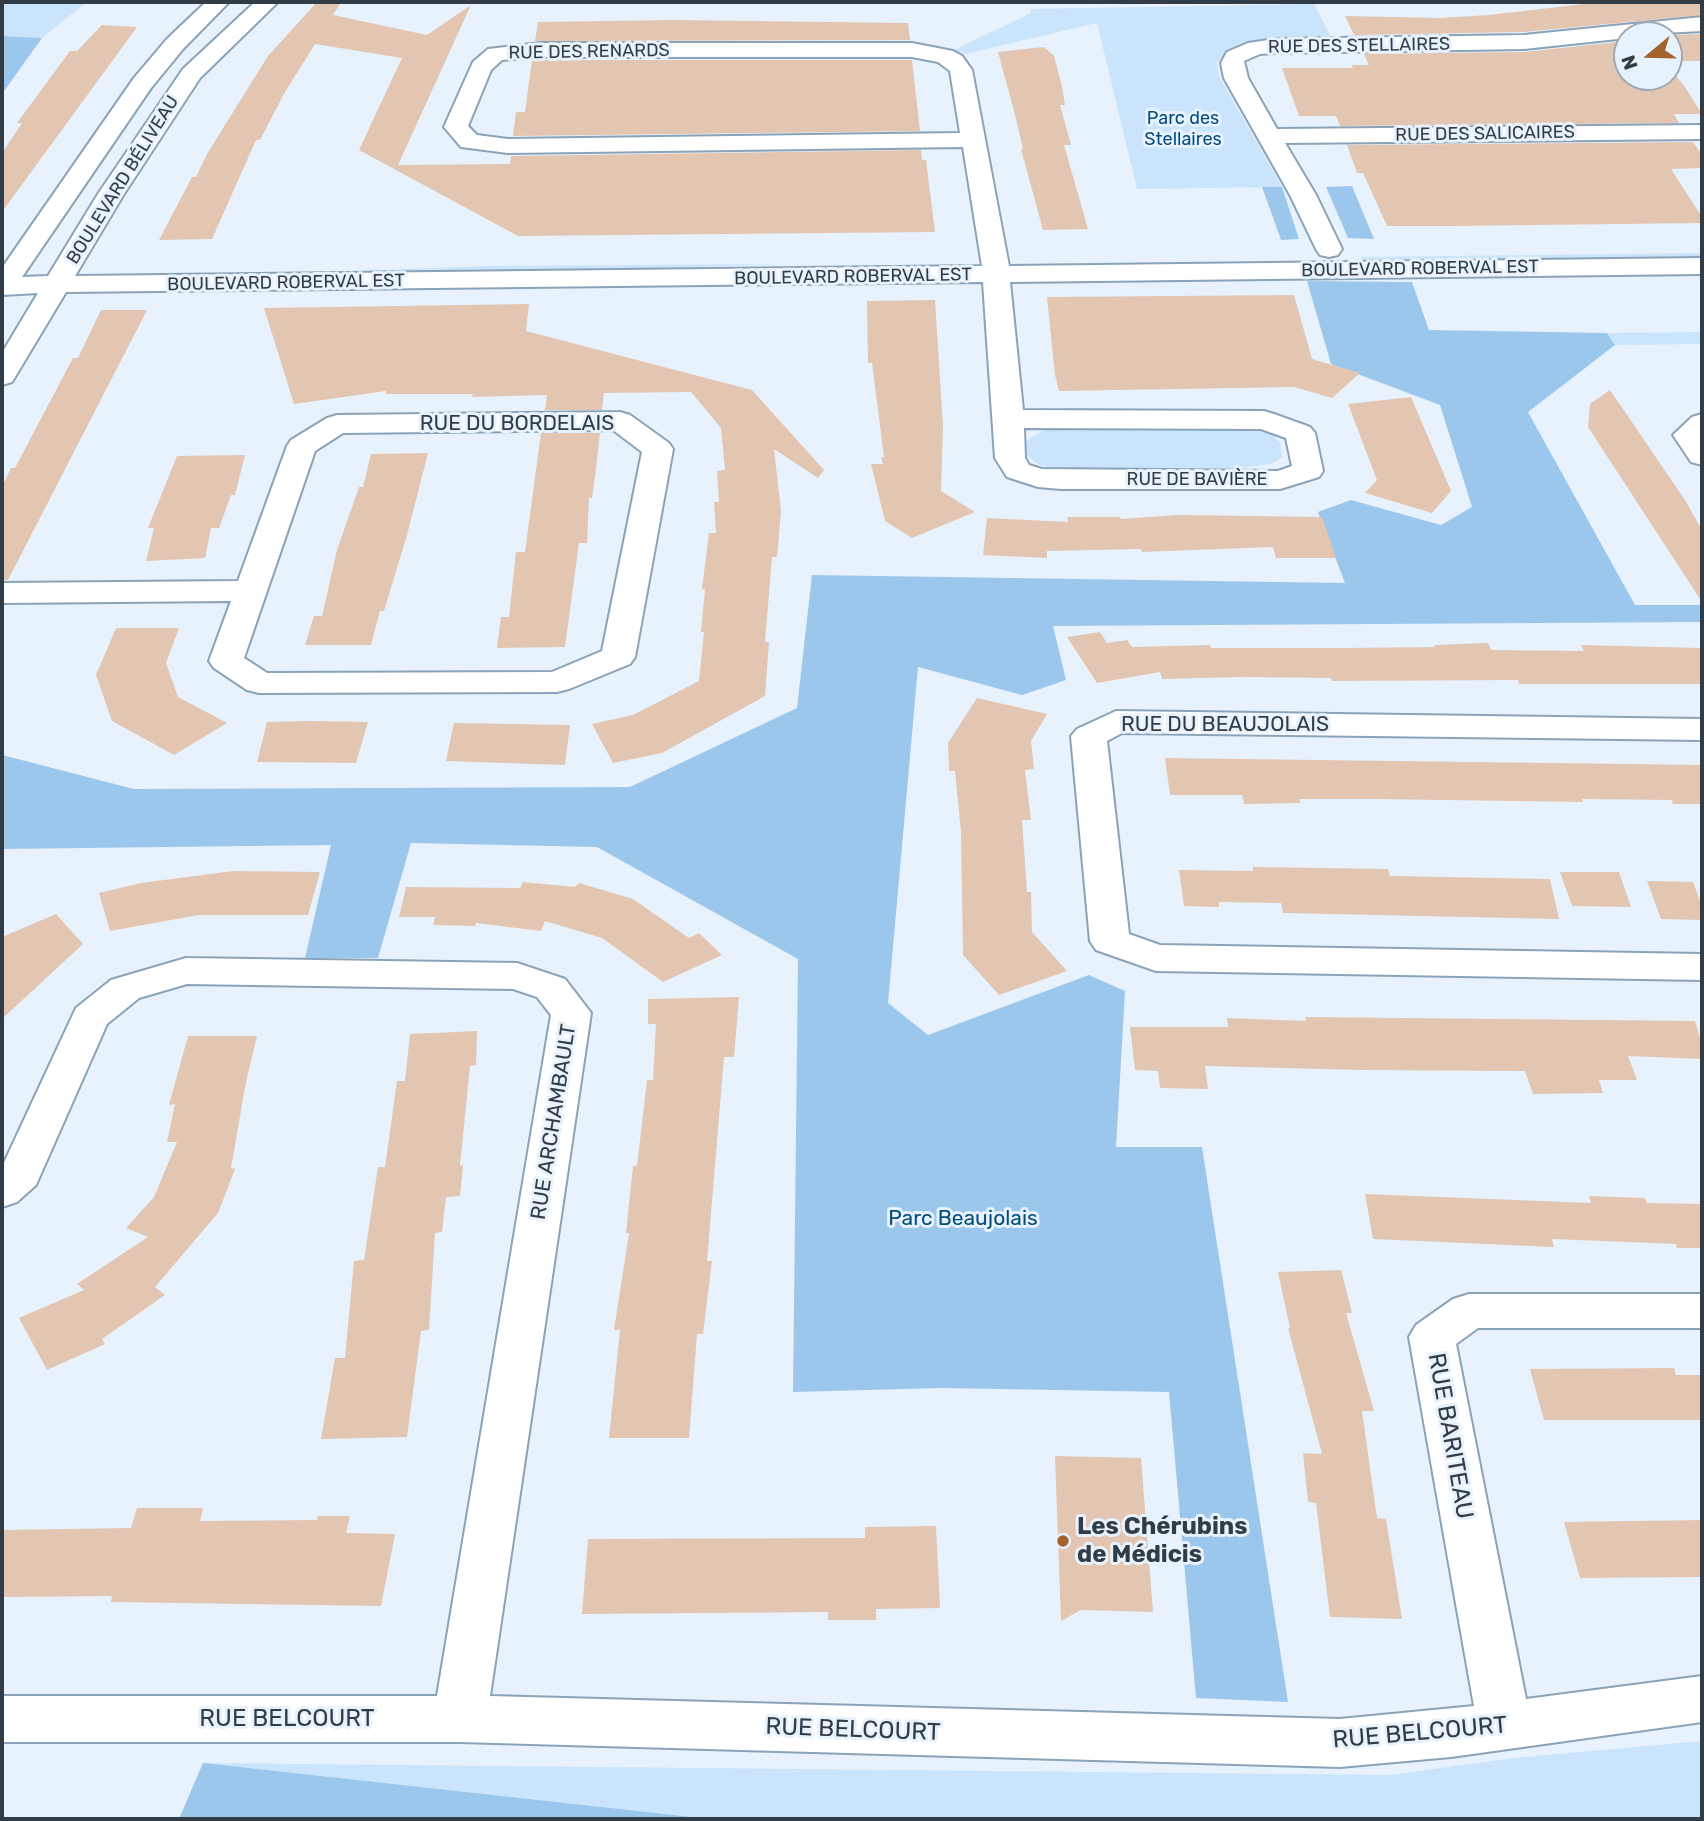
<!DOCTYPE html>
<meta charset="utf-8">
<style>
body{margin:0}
#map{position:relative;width:1704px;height:1821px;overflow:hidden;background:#e8f2fc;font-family:Rubik,sans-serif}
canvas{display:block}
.frame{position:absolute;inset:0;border:4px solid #323c46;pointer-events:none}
.north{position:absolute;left:1613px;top:21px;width:70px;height:70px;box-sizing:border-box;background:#e8f2fc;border:2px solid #9fa9b3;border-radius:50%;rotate:251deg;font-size:19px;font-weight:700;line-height:28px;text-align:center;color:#323c46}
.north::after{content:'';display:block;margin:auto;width:24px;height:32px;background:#a4632d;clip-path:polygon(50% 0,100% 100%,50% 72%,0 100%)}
</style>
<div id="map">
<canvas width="1704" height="1821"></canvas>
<div class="frame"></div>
<div class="north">N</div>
</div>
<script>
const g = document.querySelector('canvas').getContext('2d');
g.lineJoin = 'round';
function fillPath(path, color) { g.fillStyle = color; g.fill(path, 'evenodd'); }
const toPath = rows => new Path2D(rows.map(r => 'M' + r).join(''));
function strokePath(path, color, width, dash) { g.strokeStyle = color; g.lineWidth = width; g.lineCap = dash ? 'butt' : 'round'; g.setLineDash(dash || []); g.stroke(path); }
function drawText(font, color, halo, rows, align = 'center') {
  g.font = font + ' Rubik,sans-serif'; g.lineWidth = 6; g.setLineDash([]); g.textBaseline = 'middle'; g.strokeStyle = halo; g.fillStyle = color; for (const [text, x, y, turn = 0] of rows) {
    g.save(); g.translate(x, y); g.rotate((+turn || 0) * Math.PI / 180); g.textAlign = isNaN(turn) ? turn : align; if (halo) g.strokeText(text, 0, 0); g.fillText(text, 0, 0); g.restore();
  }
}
const green = toPath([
 [2,2,87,2,42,38,2,36],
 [1314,4,1333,41,1247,44,1231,48,1217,62,1219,76,1282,187,1137,189,1097,23,965,54,954,50,1031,13,1030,9],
 [1702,253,1702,259,1363,263,1361,257],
 [776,264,582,271,278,274,482,266],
 [1702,332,1702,344,1615,345,1607,333],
 [1253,428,1272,433,1280,444,1282,457,1272,464,1238,468,1056,470,1038,464,1025,454,1026,441,1045,430],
 [1702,1741,1702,1819,179,1819,203,1763,1390,1775,1514,1758]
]);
const forest = toPath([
 [2,36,42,38,2,94],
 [1352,186,1374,239,1348,238,1326,187],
 [1262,187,1282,187,1299,239,1281,240],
 [1307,281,1412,282,1429,330,1607,333,1615,345,1528,412,1635,605,1702,605,1702,622,1053,626,1066,680,1022,695,918,667,888,1003,928,1035,1089,975,1125,991,1116,1147,1202,1147,1288,1702,1196,1698,1169,1392,942,1388,793,1392,798,959,597,847,411,843,378,958,305,958,331,845,2,849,2,755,134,789,630,787,797,708,812,575,1345,583,1318,512,1351,500,1441,525,1472,507,1440,405,1331,364],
 [203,1763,700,1818,706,1819,179,1819]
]);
const building = toPath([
 [317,2,341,2,333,15,427,35,471,5,398,165,510,164,511,156,921,150,922,160,926,160,935,232,518,236,359,150,402,58,315,44,285,92,260,140,256,140,212,239,159,240,192,177,196,177,207,154,268,56],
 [1601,2,1702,2,1702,15,1524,32,1354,35,1345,16,1440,18,1489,15],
 [674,20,908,23,910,40,535,41,538,22],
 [102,25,137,27,2,212,2,153,22,123,17,123,70,51,77,51],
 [1702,34,1702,61,1669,61,1669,35],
 [1627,41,1627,77,1669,77,1669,67,1685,87,1702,114,1674,114,1679,123,1340,126,1336,116,1299,116,1282,68,1353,68,1352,65,1369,65,1364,54,1524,52],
 [1044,47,1054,56,1062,86,1065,105,1060,105,1071,145,1064,145,1088,229,1043,230,1021,149,1023,149,1014,111,998,52],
 [532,60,912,60,920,131,513,136,516,112,525,112],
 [1693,142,1702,155,1702,168,1671,169,1702,217,1702,223,1453,226,1387,226,1363,173,1357,173,1347,145],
 [1294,295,1312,359,1360,373,1332,398,1294,387,1059,391,1055,375,1047,297],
 [935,300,943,426,941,491,975,512,912,538,885,521,871,464,883,464,881,457,884,457,872,363,868,363,867,301],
 [529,304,526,331,752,390,824,470,818,478,774,449,781,511,777,557,772,557,765,642,769,642,765,696,662,753,613,763,592,724,633,715,699,681,704,632,701,632,705,589,702,589,709,533,716,533,714,502,719,502,717,471,725,470,721,428,691,392,604,393,602,410,545,410,547,395,472,397,473,394,386,394,386,391,294,404,264,308],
 [101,310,147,310,8,580,2,580,2,487,11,468,15,468,73,358,78,358],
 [1610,390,1685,500,1702,530,1702,602,1588,427,1590,404],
 [1411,397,1451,491,1432,513,1365,493,1377,480,1348,404],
 [541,433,600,433,595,476,592,498,589,498,587,543,579,543,565,647,497,648,501,617,509,617,516,552,525,552],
 [428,453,407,535,384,611,380,611,371,645,305,645,314,616,322,616,337,550,359,487,363,487,371,454],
 [245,455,235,495,231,495,219,528,211,528,205,558,146,561,154,528,148,528,177,456],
 [1179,515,1322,517,1336,558,1276,558,1273,547,1142,552,1141,549,1047,551,1047,558,983,555,987,518,1068,522,1067,517,1120,517,1121,519],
 [116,628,179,628,166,663,178,697,227,723,174,755,112,721,96,675],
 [1100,632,1107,643,1127,640,1132,647,1210,645,1211,648,1346,648,1435,647,1434,645,1488,643,1491,650,1584,651,1581,645,1702,648,1702,684,1519,684,1518,680,1332,681,1331,678,1243,677,1162,679,1160,672,1097,683,1067,637],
 [977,698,1047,714,1031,741,1034,769,1025,770,1031,820,1022,820,1027,892,1031,892,1032,932,1067,971,999,995,963,955,961,832,955,771,949,771,948,743],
 [267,722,310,721,368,722,356,763,257,762],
 [454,723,570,725,565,765,446,761],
 [1165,758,1702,765,1702,804,1673,804,1672,800,1582,799,1583,802,1375,799,1299,799,1301,803,1244,804,1242,795,1170,795],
 [1253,867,1388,869,1390,876,1550,879,1559,919,1283,913,1281,903,1219,902,1219,907,1184,906,1179,870,1253,871],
 [233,871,320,872,308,915,199,915,110,931,99,893,141,883],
 [1560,872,1619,872,1631,907,1572,906],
 [1647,881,1693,882,1702,906,1702,920,1661,919],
 [523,882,575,887,579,883,633,899,689,938,699,933,722,955,663,982,602,938,545,921,541,931,476,923,475,926,433,925,435,917,399,917,406,887,520,888],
 [56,914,83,944,2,1019,2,937],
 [739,997,734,1057,724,1057,707,1261,712,1261,703,1334,697,1334,689,1438,609,1438,620,1330,614,1330,629,1233,626,1233,633,1166,637,1166,647,1080,653,1080,656,1024,648,1024,648,999],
 [1305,1017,1695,1021,1702,1044,1702,1059,1628,1056,1637,1080,1599,1080,1603,1093,1533,1094,1525,1071,1362,1070,1205,1066,1208,1089,1160,1088,1158,1071,1135,1070,1130,1027,1228,1027,1227,1018,1306,1021],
 [477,1031,476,1065,470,1066,460,1166,463,1165,460,1196,446,1197,442,1232,435,1233,429,1330,421,1331,407,1437,321,1439,335,1358,345,1358,354,1261,364,1260,378,1167,385,1167,397,1081,405,1081,410,1034],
 [188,1036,257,1036,246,1082,231,1168,235,1169,218,1213,155,1287,165,1295,102,1339,105,1344,47,1370,19,1318,84,1290,77,1284,148,1237,126,1228,154,1197,177,1142,167,1142,175,1104,169,1105],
 [1365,1194,1591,1203,1589,1196,1645,1198,1647,1203,1702,1204,1702,1248,1677,1248,1676,1244,1552,1239,1554,1247,1373,1239],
 [1341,1270,1352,1313,1346,1313,1374,1411,1362,1411,1377,1518,1386,1519,1402,1619,1330,1617,1316,1503,1308,1502,1303,1453,1322,1454,1288,1328,1290,1328,1278,1272],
 [1674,1368,1676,1375,1702,1375,1702,1420,1544,1420,1530,1369],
 [1055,1456,1141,1458,1153,1612,1081,1610,1061,1621],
 [137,1508,203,1508,200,1521,317,1520,318,1516,350,1516,346,1533,395,1534,381,1606,111,1602,112,1596,2,1597,2,1530,131,1528],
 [1702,1520,1702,1577,1580,1578,1564,1522],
 [936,1526,940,1608,876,1609,876,1620,828,1620,828,1612,582,1614,588,1539,865,1538,865,1527]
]);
const minor = toPath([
 [206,2,229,2,183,49,151,88,22,277,48,276,98,194,183,69,255,2,278,2,200,78,124,194,75,276,982,266,963,147,508,153,461,147,444,127,473,62,488,49,540,43,912,43,953,51,962,56,972,70,1009,266,1702,258,1702,274,1010,282,1023,410,1264,411,1274,414,1310,427,1315,433,1323,471,1319,477,1280,489,1061,489,1038,487,1007,477,995,458,983,282,66,292,12,382,2,385,2,353,38,293,2,295,2,268,134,78,167,39,206,2],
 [540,57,912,57,938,62,950,71,960,133,508,139,477,135,468,126,491,70,502,60,540,57],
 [1024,428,1261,429,1286,438,1292,466,1278,471,1042,469,1029,465,1025,458,1024,428],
 [1702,17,1702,31,1627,35,1627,38,1524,49,1275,53,1260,54,1244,61,1248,78,1277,129,1702,125,1702,139,1285,143,1316,195,1342,249,1338,255,1329,257,1320,255,1316,249,1290,195,1224,78,1221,63,1227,52,1248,43,1275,39,1524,35,1702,17],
 [620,412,630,415,669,443,673,449,635,657,630,664,569,689,557,692,259,693,247,690,214,668,209,661,231,601,2,603,2,583,238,581,287,446,291,440,327,418,337,415,620,412],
 [613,430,642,452,602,651,552,672,267,673,244,658,315,451,343,433,613,430],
 [1702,414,1702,465,1691,462,1673,435,1692,417,1702,414],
 [1116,711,1702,719,1702,740,1122,733,1107,741,1129,934,1160,945,1702,954,1702,980,1156,971,1096,950,1090,941,1071,736,1077,729,1116,711],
 [186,958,517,963,565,979,591,1013,490,1696,1340,1719,1474,1706,1409,1337,1416,1325,1453,1299,1469,1294,1702,1294,1702,1328,1478,1328,1456,1344,1526,1699,1702,1676,1702,1722,1451,1757,1340,1767,460,1742,2,1742,2,1696,437,1696,551,1015,537,997,513,989,187,984,139,998,107,1024,36,1185,17,1202,2,1207,2,1167,76,1008,111,980,186,958]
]);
const markers = [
 [1063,1541,7,"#a4632d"]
];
const farStreetnames = [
 ["RUE DES STELLAIRES",1359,46,-1],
 ["RUE DES RENARDS",589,52,-1],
 ["RUE DES SALICAIRES",1485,134,-1],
 ["BOULEVARD BÉLIVEAU",123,180,-58],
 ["BOULEVARD ROBERVAL EST",1420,269,-1],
 ["BOULEVARD ROBERVAL EST",853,277,-1],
 ["BOULEVARD ROBERVAL EST",286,283,-1],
 ["RUE DE BAVIÈRE",1197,480]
];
const farParknames = [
 ["Parc des",1183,119],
 ["Stellaires",1183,140]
];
const streetNames = [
 ["RUE DU BORDELAIS",517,424],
 ["RUE DU BEAUJOLAIS",1225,725],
 ["RUE ARCHAMBAULT",554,1122,-81]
];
const parkNames = [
 ["Parc Beaujolais",963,1219]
];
const nearStreetnames = [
 ["RUE BARITEAU",1450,1436,80],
 ["RUE BELCOURT",287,1719],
 ["RUE BELCOURT",853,1730,2],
 ["RUE BELCOURT",1420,1733,-5]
];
const nearPoinames = [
 ["Les Chérubins",1077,1527],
 ["de Médicis",1077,1555]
];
fillPath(green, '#c9e4fb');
fillPath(forest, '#9cc7ed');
fillPath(building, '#e2c6b2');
strokePath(minor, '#8ba3b8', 4);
fillPath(minor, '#fff');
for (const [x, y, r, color] of markers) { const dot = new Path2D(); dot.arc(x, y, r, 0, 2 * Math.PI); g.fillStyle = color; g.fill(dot); strokePath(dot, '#e8f2fc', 2.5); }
drawText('18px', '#323c46', '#e8f2fc', farStreetnames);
drawText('18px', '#034c7b', '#e8f2fc', farParknames);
drawText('21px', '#323c46', '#e8f2fc', streetNames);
drawText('21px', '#034c7b', '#e8f2fc', parkNames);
drawText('24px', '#323c46', '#e8f2fc', nearStreetnames);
drawText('bold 24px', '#323c46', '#e8f2fc', nearPoinames, 'left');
</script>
